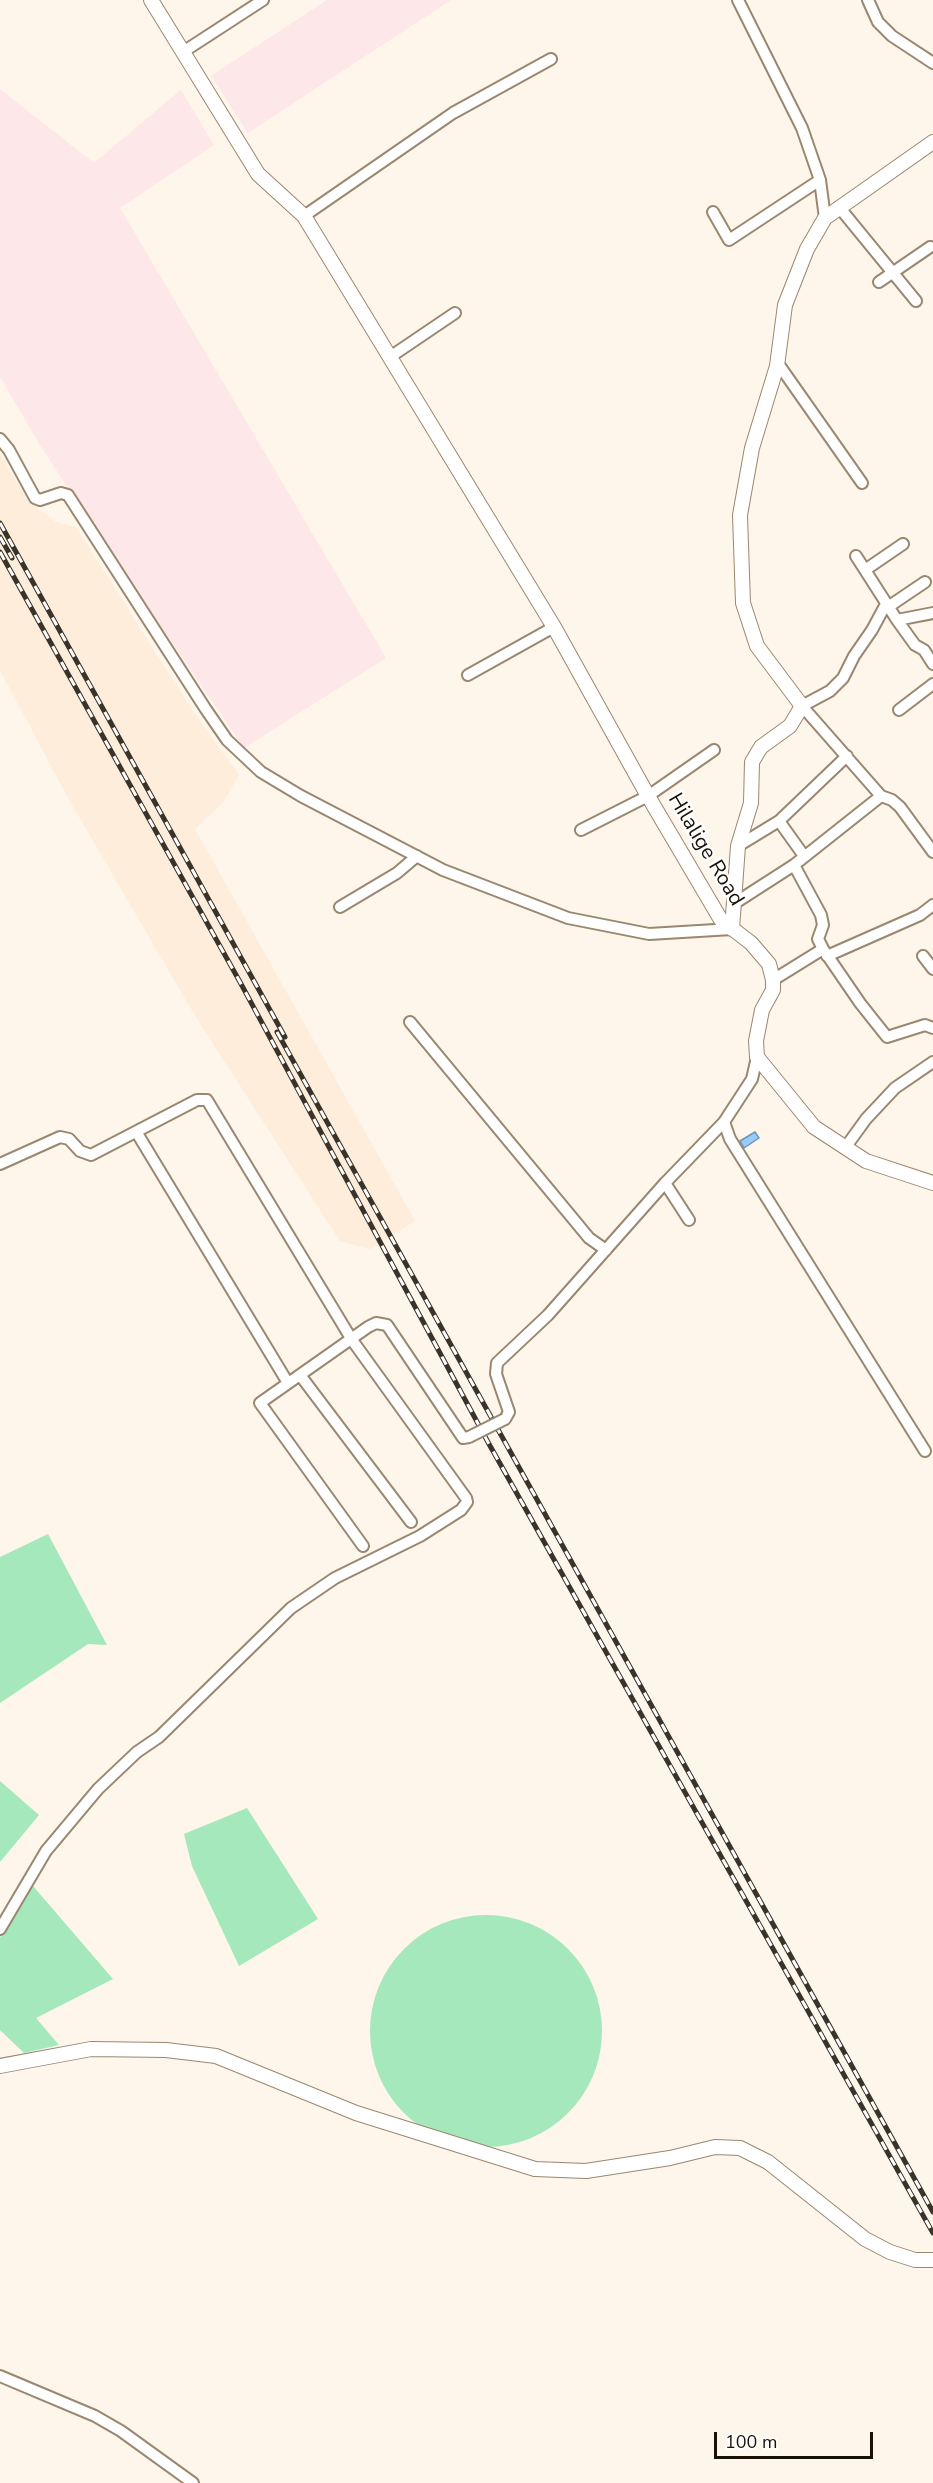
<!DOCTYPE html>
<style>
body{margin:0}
#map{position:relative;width:933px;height:2483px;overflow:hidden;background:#fef5eb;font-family:"Nunito Sans",sans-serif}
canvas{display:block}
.scale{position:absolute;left:714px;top:2432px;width:159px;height:27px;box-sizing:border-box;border:3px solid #191209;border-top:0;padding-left:8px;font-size:18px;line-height:21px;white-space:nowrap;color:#191209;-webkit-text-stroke:4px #fff;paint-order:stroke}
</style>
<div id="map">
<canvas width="933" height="2483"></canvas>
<div class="scale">100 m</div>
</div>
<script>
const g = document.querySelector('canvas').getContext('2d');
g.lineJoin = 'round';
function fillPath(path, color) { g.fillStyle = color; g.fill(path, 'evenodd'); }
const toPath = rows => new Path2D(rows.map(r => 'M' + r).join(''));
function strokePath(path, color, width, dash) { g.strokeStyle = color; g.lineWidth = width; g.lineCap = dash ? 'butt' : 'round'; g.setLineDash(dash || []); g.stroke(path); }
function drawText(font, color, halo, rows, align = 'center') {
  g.font = font + ' "Nunito Sans",sans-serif'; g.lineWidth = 5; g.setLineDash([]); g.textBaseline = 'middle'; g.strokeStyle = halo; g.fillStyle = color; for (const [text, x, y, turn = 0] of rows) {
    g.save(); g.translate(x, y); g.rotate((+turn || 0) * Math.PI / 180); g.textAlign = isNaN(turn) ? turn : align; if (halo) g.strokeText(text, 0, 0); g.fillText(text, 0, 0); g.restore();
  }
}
const built = toPath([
 [0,454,28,501,56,522,76,527,192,710,239,775,223,802,195,829,415,1221,370,1249,340,1241,194,1014,67,796,0,670]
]);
const education = toPath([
 [327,0,451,0,248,133,211,76],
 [0,89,94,163,181,90,214,145,120,208,386,658,244,748,90,522,40,445,0,377]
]);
const green = toPath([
 [48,1534,107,1645,88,1644,0,1703,0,1557],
 [0,1781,39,1815,0,1862],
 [247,1808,318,1919,239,1966,192,1866,184,1834],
 [33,1886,113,1979,36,2018,59,2045,24,2053,0,2030,0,1937,5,1933],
 '370 2031a116 116 0 1 1 232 0a116 116 0 1 1-232 0Z'
]);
const water = toPath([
 [755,1132,759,1138,744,1148,740,1141,755,1132]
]);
const minor = toPath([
 [738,0,802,128,820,180,825,218],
 [868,0,878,22,892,36,933,63],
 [183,52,263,0],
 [839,207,916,301],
 [713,212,729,240,820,180],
 [304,216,453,113,551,59],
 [879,282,930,247],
 [390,357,455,313],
 [777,362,862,483],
 [0,439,9,450,35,498,40,500,61,493,68,495,205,708,227,740,261,772,301,796,443,870,568,918,649,934,732,929],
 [856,556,897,620,915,645,924,650,933,664],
 [865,570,903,544],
 [886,604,872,630,854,656,843,678,830,691,802,706,881,796,892,800,900,807,933,852],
 [888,607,925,582],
 [897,620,933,613],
 [468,675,554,627],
 [899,710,933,684],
 [581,830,648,796,714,750],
 [738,846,779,821],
 [804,856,779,821,847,756],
 [794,865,821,915,823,925,818,939,823,949,860,1003,887,1037,925,1025,933,1028],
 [735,903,794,865,881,796],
 [340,907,397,873,417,856],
 [827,956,920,915,933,905],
 [923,956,933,969],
 [773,980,823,949],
 [410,1022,589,1238,606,1250],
 [724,1122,730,1139,925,1451],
 [137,1133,288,1383],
 [845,1148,866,1119,895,1088,933,1062],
 [0,1164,60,1137,69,1139,80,1151,91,1155,197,1100,207,1100,352,1340,466,1498,467,1502,461,1510,420,1536,335,1578,291,1608,159,1737,137,1752,98,1789,46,1851,0,1929],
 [665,1183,689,1220],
 [300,1375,411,1522],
 [505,1419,509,1412,496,1374,497,1363,548,1315,665,1183,724,1122,752,1079,757,1057],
 [363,1546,260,1403,368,1327,376,1323,387,1325,463,1438,469,1437],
 [0,2376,95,2416,121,2431,193,2483]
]);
const tertiary = toPath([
 [151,0,258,174,304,216,554,627,648,796,721,920,751,943,769,964,773,980,773,990,762,1010,756,1041,757,1057,814,1127,866,1161,933,1183],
 [732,929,738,846,751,803,752,762,761,747,790,726,802,706,757,646,743,603,740,515,752,448,777,366,785,305,807,249,825,218,933,142],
 [0,2066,91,2049,166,2050,216,2056,356,2113,535,2169,586,2171,670,2158,715,2147,740,2148,768,2162,865,2239,890,2252,915,2260,933,2260]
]);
const rail = toPath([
 [0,523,285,1037],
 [0,537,12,558],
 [0,552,240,982,489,1444,933,2233],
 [277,1032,933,2212]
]);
const minorBridge = toPath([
 [469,1437,505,1419]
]);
const streetNames = [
 ["Hilalige Road",705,850,59]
];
fillPath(built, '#fdedda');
fillPath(education, '#fde7e8');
fillPath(green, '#a4e8bc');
fillPath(water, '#97cdfd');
strokePath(water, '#7195b4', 1.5);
strokePath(minor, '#9a876f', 14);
strokePath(tertiary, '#9a876f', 16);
strokePath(minor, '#fff', 10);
strokePath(tertiary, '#fff', 14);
strokePath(rail, '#3a3329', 5);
strokePath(rail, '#fff', 3, [9]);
strokePath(minorBridge, '#9a876f', 14, []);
strokePath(minorBridge, '#fff', 10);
drawText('21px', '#191209', '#fff', streetNames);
</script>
